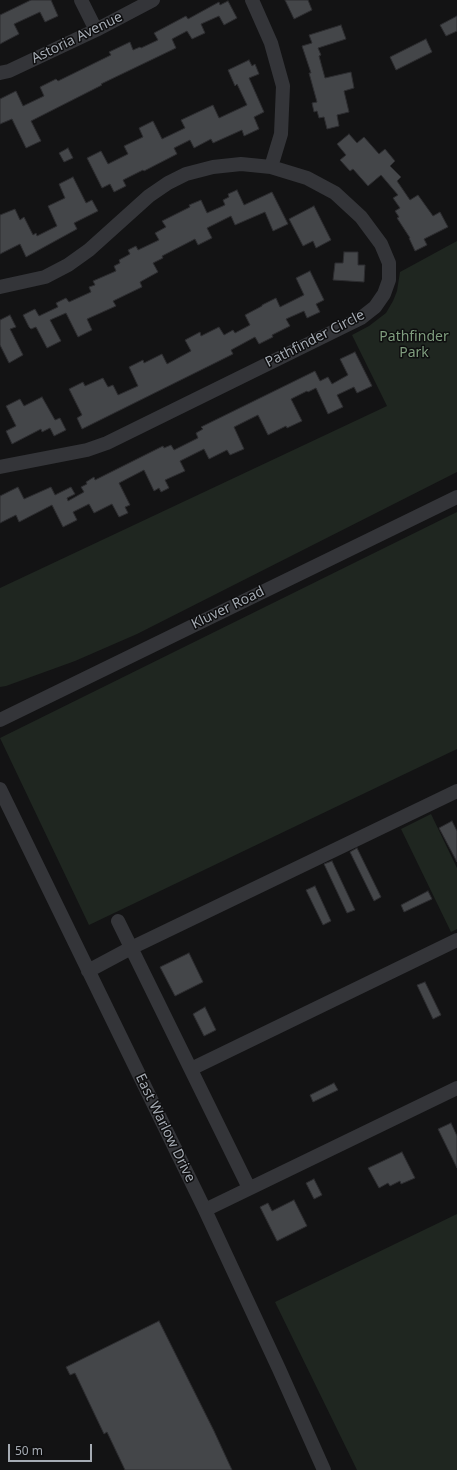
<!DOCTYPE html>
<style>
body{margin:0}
#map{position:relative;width:457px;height:1470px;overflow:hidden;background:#131314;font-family:"Noto Sans",sans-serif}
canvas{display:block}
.scale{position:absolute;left:8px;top:1444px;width:84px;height:18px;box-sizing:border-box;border:2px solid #a5abb3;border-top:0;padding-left:5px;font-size:12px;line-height:14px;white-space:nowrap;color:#a5abb3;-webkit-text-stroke:3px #0e0e0f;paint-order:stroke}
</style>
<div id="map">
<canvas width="457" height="1470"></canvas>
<div class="scale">50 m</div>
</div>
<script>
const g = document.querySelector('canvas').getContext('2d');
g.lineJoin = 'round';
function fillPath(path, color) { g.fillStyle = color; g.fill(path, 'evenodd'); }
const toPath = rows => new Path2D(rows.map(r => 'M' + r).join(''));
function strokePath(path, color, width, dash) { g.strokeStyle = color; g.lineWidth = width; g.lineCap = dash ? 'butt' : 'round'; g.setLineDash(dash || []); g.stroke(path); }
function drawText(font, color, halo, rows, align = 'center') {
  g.font = font + ' "Noto Sans",sans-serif'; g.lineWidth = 3; g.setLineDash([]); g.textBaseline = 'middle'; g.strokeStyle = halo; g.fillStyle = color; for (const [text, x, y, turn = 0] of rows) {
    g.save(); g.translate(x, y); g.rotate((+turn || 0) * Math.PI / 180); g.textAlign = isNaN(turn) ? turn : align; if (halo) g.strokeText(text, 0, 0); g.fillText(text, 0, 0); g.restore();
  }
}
const green = toPath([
 [457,241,457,472,137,634,75,661,6,686,0,687,0,588,387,406,352,335,369,326,386,313,393,301,397,291,400,272],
 [457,512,457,749,89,925,0,738],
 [431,814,457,868,457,929,451,932,401,829],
 [457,1214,457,1470,357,1470,275,1302]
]);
const building = toPath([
 [31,0,51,0,58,16,45,22,40,12,14,24,19,34,0,44,0,15,31,0],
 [285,0,308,0,312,10,294,19,285,0],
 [228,1,237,18,224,25,219,16,201,24,205,33,192,39,187,31,172,39,176,48,101,84,102,85,31,121,41,141,26,148,12,119,0,124,0,99,16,91,23,106,44,96,40,87,56,79,58,81,111,55,109,52,130,42,133,50,140,47,141,48,158,40,154,33,186,16,188,19,219,2,220,5,228,1],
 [457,16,457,31,446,36,440,25,457,16],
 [341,25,346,39,318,48,321,55,319,56,325,78,351,72,354,88,344,91,349,112,337,115,339,126,327,129,324,117,319,118,317,111,314,112,312,103,317,102,309,73,311,73,302,46,312,43,309,35,341,25],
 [426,39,432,52,396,70,390,57,426,39],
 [249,60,252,66,255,64,259,74,249,78,264,112,254,117,259,129,244,136,242,130,213,143,211,139,194,148,190,140,174,148,177,154,144,171,143,170,123,180,126,186,114,192,110,184,102,188,87,158,101,151,108,164,128,154,124,146,143,137,139,128,153,121,162,139,185,128,181,120,213,105,219,118,247,105,237,84,235,86,228,70,249,60],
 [349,134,357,143,364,137,379,154,385,149,395,161,390,166,401,177,397,181,410,200,418,195,433,216,440,212,448,227,424,239,427,245,415,251,409,238,410,238,397,218,399,217,395,211,400,208,393,198,398,195,381,175,368,186,353,169,350,171,340,160,346,155,337,144,349,134],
 [68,148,73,158,64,162,59,153,68,148],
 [73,177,86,203,92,200,98,211,74,223,77,229,26,257,20,244,0,254,0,215,15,209,20,220,24,217,33,235,36,233,37,236,57,226,48,206,65,198,59,184,73,177],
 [237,190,244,205,272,192,288,224,273,231,265,212,235,225,231,216,207,228,212,238,198,245,195,239,162,256,163,258,153,263,158,272,140,282,142,287,113,301,116,306,87,319,92,330,78,337,66,313,50,320,61,341,47,348,36,327,31,329,29,327,23,315,35,309,39,316,58,307,56,303,66,298,69,302,91,292,89,287,95,285,93,281,116,271,114,266,120,263,119,260,130,254,128,250,136,246,138,250,159,240,155,233,166,227,162,221,190,207,189,205,201,200,207,213,225,205,223,200,229,197,228,194,237,190],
 [314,206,331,240,316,248,313,241,303,246,289,219,314,206],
 [344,252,358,252,358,265,365,265,364,282,333,280,335,263,343,263,344,252],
 [310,271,324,300,316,304,320,312,307,318,304,311,286,319,290,326,272,335,273,337,259,344,255,337,231,350,233,354,215,363,82,429,77,418,82,415,69,389,83,382,85,386,103,378,108,387,113,385,118,395,138,386,129,367,143,360,144,363,162,354,167,364,191,351,185,340,200,332,201,336,219,327,224,335,233,330,235,333,250,325,245,315,262,306,262,305,276,298,280,307,304,295,296,278,310,271],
 [10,315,16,327,10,329,23,355,9,363,0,345,0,320,10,315],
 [355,352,372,386,357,393,354,387,337,395,343,407,328,414,316,388,308,392,307,391,291,399,302,421,287,428,286,426,268,435,258,415,234,427,244,449,230,455,227,450,209,459,204,449,180,461,185,471,165,480,169,488,161,492,159,488,154,491,144,470,119,483,130,505,125,507,128,513,119,517,112,504,94,513,89,504,73,512,77,520,63,527,52,505,19,522,16,515,0,523,0,496,18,487,24,499,51,487,55,495,71,487,75,494,67,498,68,501,84,492,81,487,87,484,86,482,94,477,95,480,163,446,164,448,171,445,174,450,198,438,196,433,203,429,201,427,315,371,320,381,328,377,332,384,348,375,340,359,355,352],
 [42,397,55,420,60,418,66,430,54,436,50,428,42,432,41,429,12,444,6,431,16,426,6,406,20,399,24,406,42,397],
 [452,821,457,831,457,862,439,828,452,821],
 [357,848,381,897,374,901,350,852,357,848],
 [332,861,355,910,347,913,324,864,332,861],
 [315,886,331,921,323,925,306,890,315,886],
 [428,891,432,899,404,912,401,905,428,891],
 [189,953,203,982,175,996,160,967,189,953],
 [425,982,441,1015,433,1019,417,985,425,982],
 [205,1007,216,1030,204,1036,193,1014,205,1007],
 [334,1083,338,1090,313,1102,310,1095,334,1083],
 [451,1123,457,1136,457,1168,438,1129,451,1123],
 [402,1152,415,1178,401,1184,400,1181,390,1186,388,1183,379,1188,368,1168,402,1152],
 [314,1179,322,1195,314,1199,306,1183,314,1179],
 [294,1200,307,1226,277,1241,260,1207,268,1203,272,1211,294,1200],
 [159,1321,214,1431,232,1470,125,1470,107,1432,104,1434,75,1373,70,1375,66,1367,159,1321]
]);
const minor = toPath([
 [81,0,96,30],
 [252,0,271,43,283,86,281,134,271,167],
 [0,73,9,71,96,30,153,0],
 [0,287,45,277,68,265,89,250,149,196,168,183,186,174,213,167,241,164,271,167,307,178,335,193,361,217,381,244,389,263,389,280,384,294,375,307,361,318,107,443,87,450,0,467],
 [0,720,457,497],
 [0,789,205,1210,279,1369,324,1470],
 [118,921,249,1188],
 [88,971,131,948,457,791],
 [191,1069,457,940],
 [205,1210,457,1088]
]);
const streetNames = [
 ["Astoria Avenue",77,38,-26],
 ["Pathfinder Circle",315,339,-27],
 ["Kluver Road",228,608,-26],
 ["East Warlow Drive",165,1128,64]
];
const parkNames = [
 ["Pathfinder",414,337],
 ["Park",414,353]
];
fillPath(green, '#1f2620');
fillPath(building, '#444649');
strokePath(building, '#2d2d30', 1);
strokePath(minor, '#343539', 14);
drawText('14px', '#a5abb3', '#0e0e0f', streetNames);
drawText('14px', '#7f9d7e', '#0e0e0f', parkNames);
</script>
